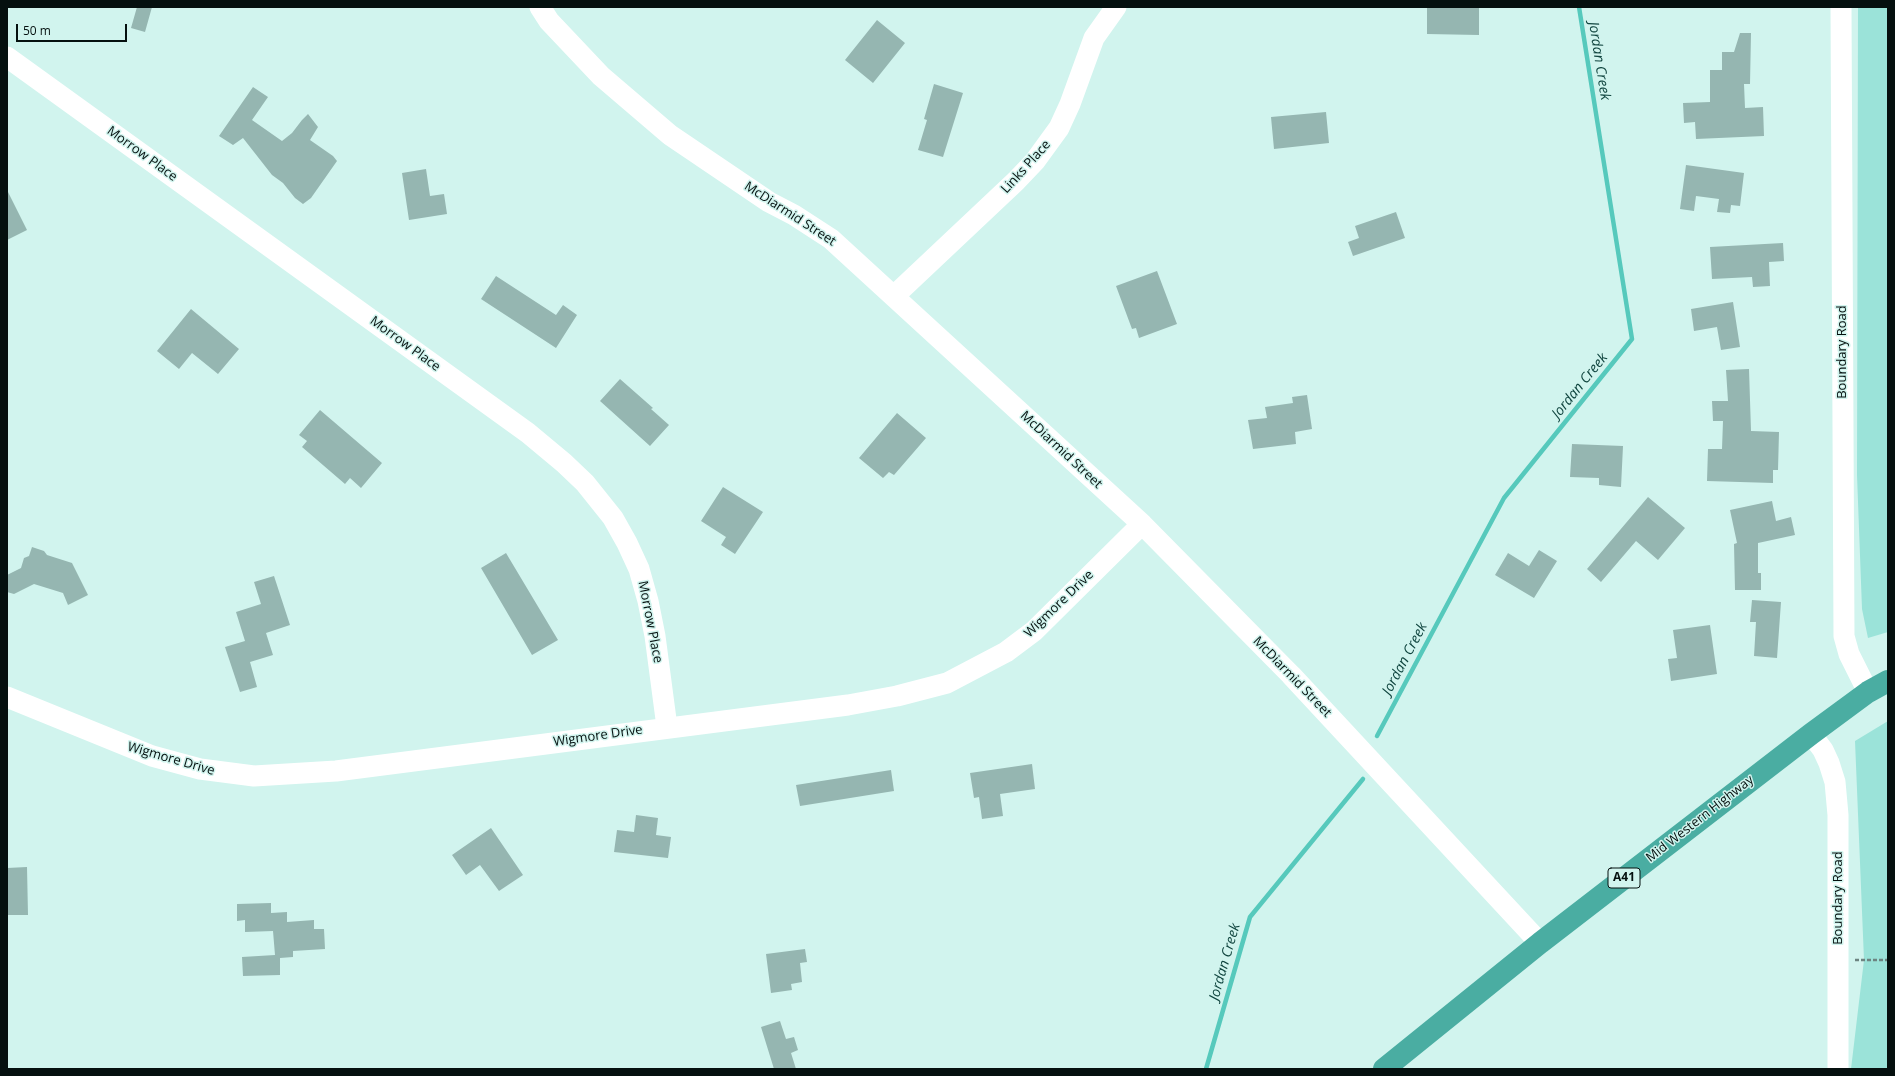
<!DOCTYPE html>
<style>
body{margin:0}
#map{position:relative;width:1895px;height:1076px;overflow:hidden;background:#d1f4ee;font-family:"Open Sans",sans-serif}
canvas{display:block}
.frame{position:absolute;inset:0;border:8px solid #05100f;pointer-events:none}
.scale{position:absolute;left:16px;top:24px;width:111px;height:18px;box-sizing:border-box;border:2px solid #05100f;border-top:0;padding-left:5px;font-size:12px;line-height:14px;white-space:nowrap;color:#05100f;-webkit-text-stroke:3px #d1f4ee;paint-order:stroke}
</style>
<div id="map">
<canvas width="1895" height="1076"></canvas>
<div class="frame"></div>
<div class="scale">50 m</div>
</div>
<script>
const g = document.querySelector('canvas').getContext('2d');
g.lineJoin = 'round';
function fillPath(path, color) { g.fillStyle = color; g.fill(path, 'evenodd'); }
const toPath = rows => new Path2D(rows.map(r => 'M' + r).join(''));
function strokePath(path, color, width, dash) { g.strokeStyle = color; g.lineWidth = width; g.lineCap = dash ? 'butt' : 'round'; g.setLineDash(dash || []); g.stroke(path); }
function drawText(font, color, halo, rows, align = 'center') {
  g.font = font + ' "Open Sans",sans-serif'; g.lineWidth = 3; g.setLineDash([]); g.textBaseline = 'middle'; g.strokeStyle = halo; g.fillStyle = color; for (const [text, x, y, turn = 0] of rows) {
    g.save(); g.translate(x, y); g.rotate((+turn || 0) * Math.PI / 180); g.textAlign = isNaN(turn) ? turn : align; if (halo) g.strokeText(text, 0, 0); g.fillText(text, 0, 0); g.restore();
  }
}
const green = toPath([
 [1858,7,1888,7,1888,632,1868,638,1862,609,1857,475],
 [1888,721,1888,1069,1851,1069,1864,960,1855,741]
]);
const stream = toPath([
 [1377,736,1504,498,1632,339,1579,7],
 [1206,1069,1250,917,1363,779]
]);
const building = toPath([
 [137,7,152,7,145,32,131,28],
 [1427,8,1479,8,1479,35,1427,34],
 [877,20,905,43,873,83,845,60],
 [1740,33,1751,33,1750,84,1744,84,1745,108,1763,107,1764,136,1696,139,1695,122,1684,123,1683,103,1710,102,1710,70,1722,70,1722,52,1734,52],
 [934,84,963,93,943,157,918,150,927,120,924,119],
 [253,87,268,97,252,120,282,141,292,133,302,120,308,114,318,127,310,140,333,156,337,161,311,198,303,204,295,198,283,183,272,175,243,138,233,145,219,136],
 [1326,112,1329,143,1274,149,1271,117],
 [1686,165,1744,173,1740,206,1731,205,1730,213,1717,212,1719,199,1696,196,1694,211,1680,209],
 [426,169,430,196,444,194,447,214,409,220,402,173],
 [7,190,27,230,7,240],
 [1396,212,1405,238,1353,256,1348,242,1359,238,1355,226],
 [1783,243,1784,261,1769,262,1770,286,1753,287,1752,277,1712,279,1710,247],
 [1157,271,1177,324,1139,338,1136,328,1132,329,1116,286],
 [496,276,556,315,563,305,577,315,556,348,481,299],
 [1733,302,1740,347,1721,350,1717,327,1694,331,1691,309],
 [191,309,239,349,218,374,192,353,179,369,157,351],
 [1749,369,1751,431,1779,432,1778,470,1773,470,1773,483,1707,481,1708,449,1722,449,1723,421,1713,421,1712,401,1728,401,1726,370],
 [620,379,653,408,651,409,669,425,650,446,600,401],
 [1307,395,1312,429,1295,432,1296,444,1253,449,1248,420,1267,418,1265,407,1293,403,1292,397],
 [320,410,382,463,361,488,350,478,345,484,302,447,307,441,299,435],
 [897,413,926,438,894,475,889,472,883,478,859,458],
 [1572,444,1623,446,1621,487,1599,485,1599,478,1570,477],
 [723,487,763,512,735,554,721,545,726,537,701,521],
 [1648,497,1685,528,1658,560,1636,541,1601,582,1587,569],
 [1772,501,1776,521,1791,517,1795,535,1758,543,1758,573,1761,573,1761,590,1735,590,1734,544,1737,543,1730,510],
 [32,547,44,551,47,555,72,563,88,595,68,605,63,593,34,584,14,594,7,592,7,575,21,568,24,558,29,556],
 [1539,550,1557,561,1534,598,1495,575,1508,553,1529,566],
 [506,553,558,640,532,655,481,568],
 [274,576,290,625,266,633,273,655,250,662,257,687,240,692,225,647,245,641,236,612,261,604,254,582],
 [1752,600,1781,602,1777,658,1754,656,1756,622,1750,622],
 [1710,625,1717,674,1671,681,1668,659,1677,658,1673,630],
 [1032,764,1035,789,1000,794,1003,816,982,819,979,797,974,798,970,773],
 [891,770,894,791,800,806,796,785],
 [636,815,658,818,656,835,671,837,668,858,614,852,617,830,634,832],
 [491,828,523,875,499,891,480,865,466,875,452,855],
 [27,867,28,915,7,915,7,868],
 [271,903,271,913,287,912,287,922,314,920,314,929,324,929,325,949,293,951,293,957,280,958,280,975,243,976,242,957,275,955,273,931,245,932,245,920,237,921,237,904],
 [805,949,807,962,800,963,802,982,791,984,792,990,771,993,766,954],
 [780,1021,786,1039,794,1037,798,1050,791,1053,796,1069,774,1069,761,1027]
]);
const path = toPath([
 [1855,960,1888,960]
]);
const minor = toPath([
 [540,7,549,21,601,76,670,135,769,202,794,215,831,239,1142,524,1291,675,1540,943],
 [1841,7,1844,636,1849,654,1868,692],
 [7,57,528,433,564,463,585,483,613,518,627,543,639,569,648,601,655,636,667,727],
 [894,296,1016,181,1035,161,1059,128,1070,104,1094,38,1116,7],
 [7,697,152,756,200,769,254,776,336,771,848,705,897,696,947,683,1006,652,1034,631,1142,524],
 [1811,734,1823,750,1829,763,1835,782,1838,815,1838,1069]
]);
const highway = toPath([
 [1384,1069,1540,943,1811,734,1868,692,1888,681]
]);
const shields = [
 [1624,878,32]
];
const shieldNames = [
 ["A41",1624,878]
];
const streetNames = [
 ["Morrow Place",142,154,36],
 ["Links Place",1026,167,-48],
 ["McDiarmid Street",790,214,33],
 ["Morrow Place",405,344,36],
 ["Boundary Road",1842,352,-90],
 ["McDiarmid Street",1061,450,43],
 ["Wigmore Drive",1059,604,-44],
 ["Morrow Place",650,622,79],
 ["McDiarmid Street",1292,677,46],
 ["Wigmore Drive",598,736,-8],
 ["Wigmore Drive",171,759,16],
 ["Mid Western Highway",1700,819,-38],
 ["Boundary Road",1838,898,-90]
];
const waterNames = [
 ["Jordan Creek",1599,61,81],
 ["Jordan Creek",1580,386,-51],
 ["Jordan Creek",1405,659,-62],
 ["Jordan Creek",1225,962,-74]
];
fillPath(green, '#9be3d9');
strokePath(stream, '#56c9bc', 4.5);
fillPath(building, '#95b6b1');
strokePath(path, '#6d8481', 2.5, [4, 2]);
strokePath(minor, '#fff', 21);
strokePath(highway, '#4aada2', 22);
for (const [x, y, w] of shields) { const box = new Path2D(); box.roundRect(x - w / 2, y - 10, w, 20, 3); g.fillStyle = '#d1f4ee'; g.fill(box); strokePath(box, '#05100f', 1); }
drawText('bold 12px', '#05100f', null, shieldNames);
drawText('13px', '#05100f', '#d1f4ee', streetNames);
drawText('italic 14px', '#10453f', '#d1f4ee', waterNames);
</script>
